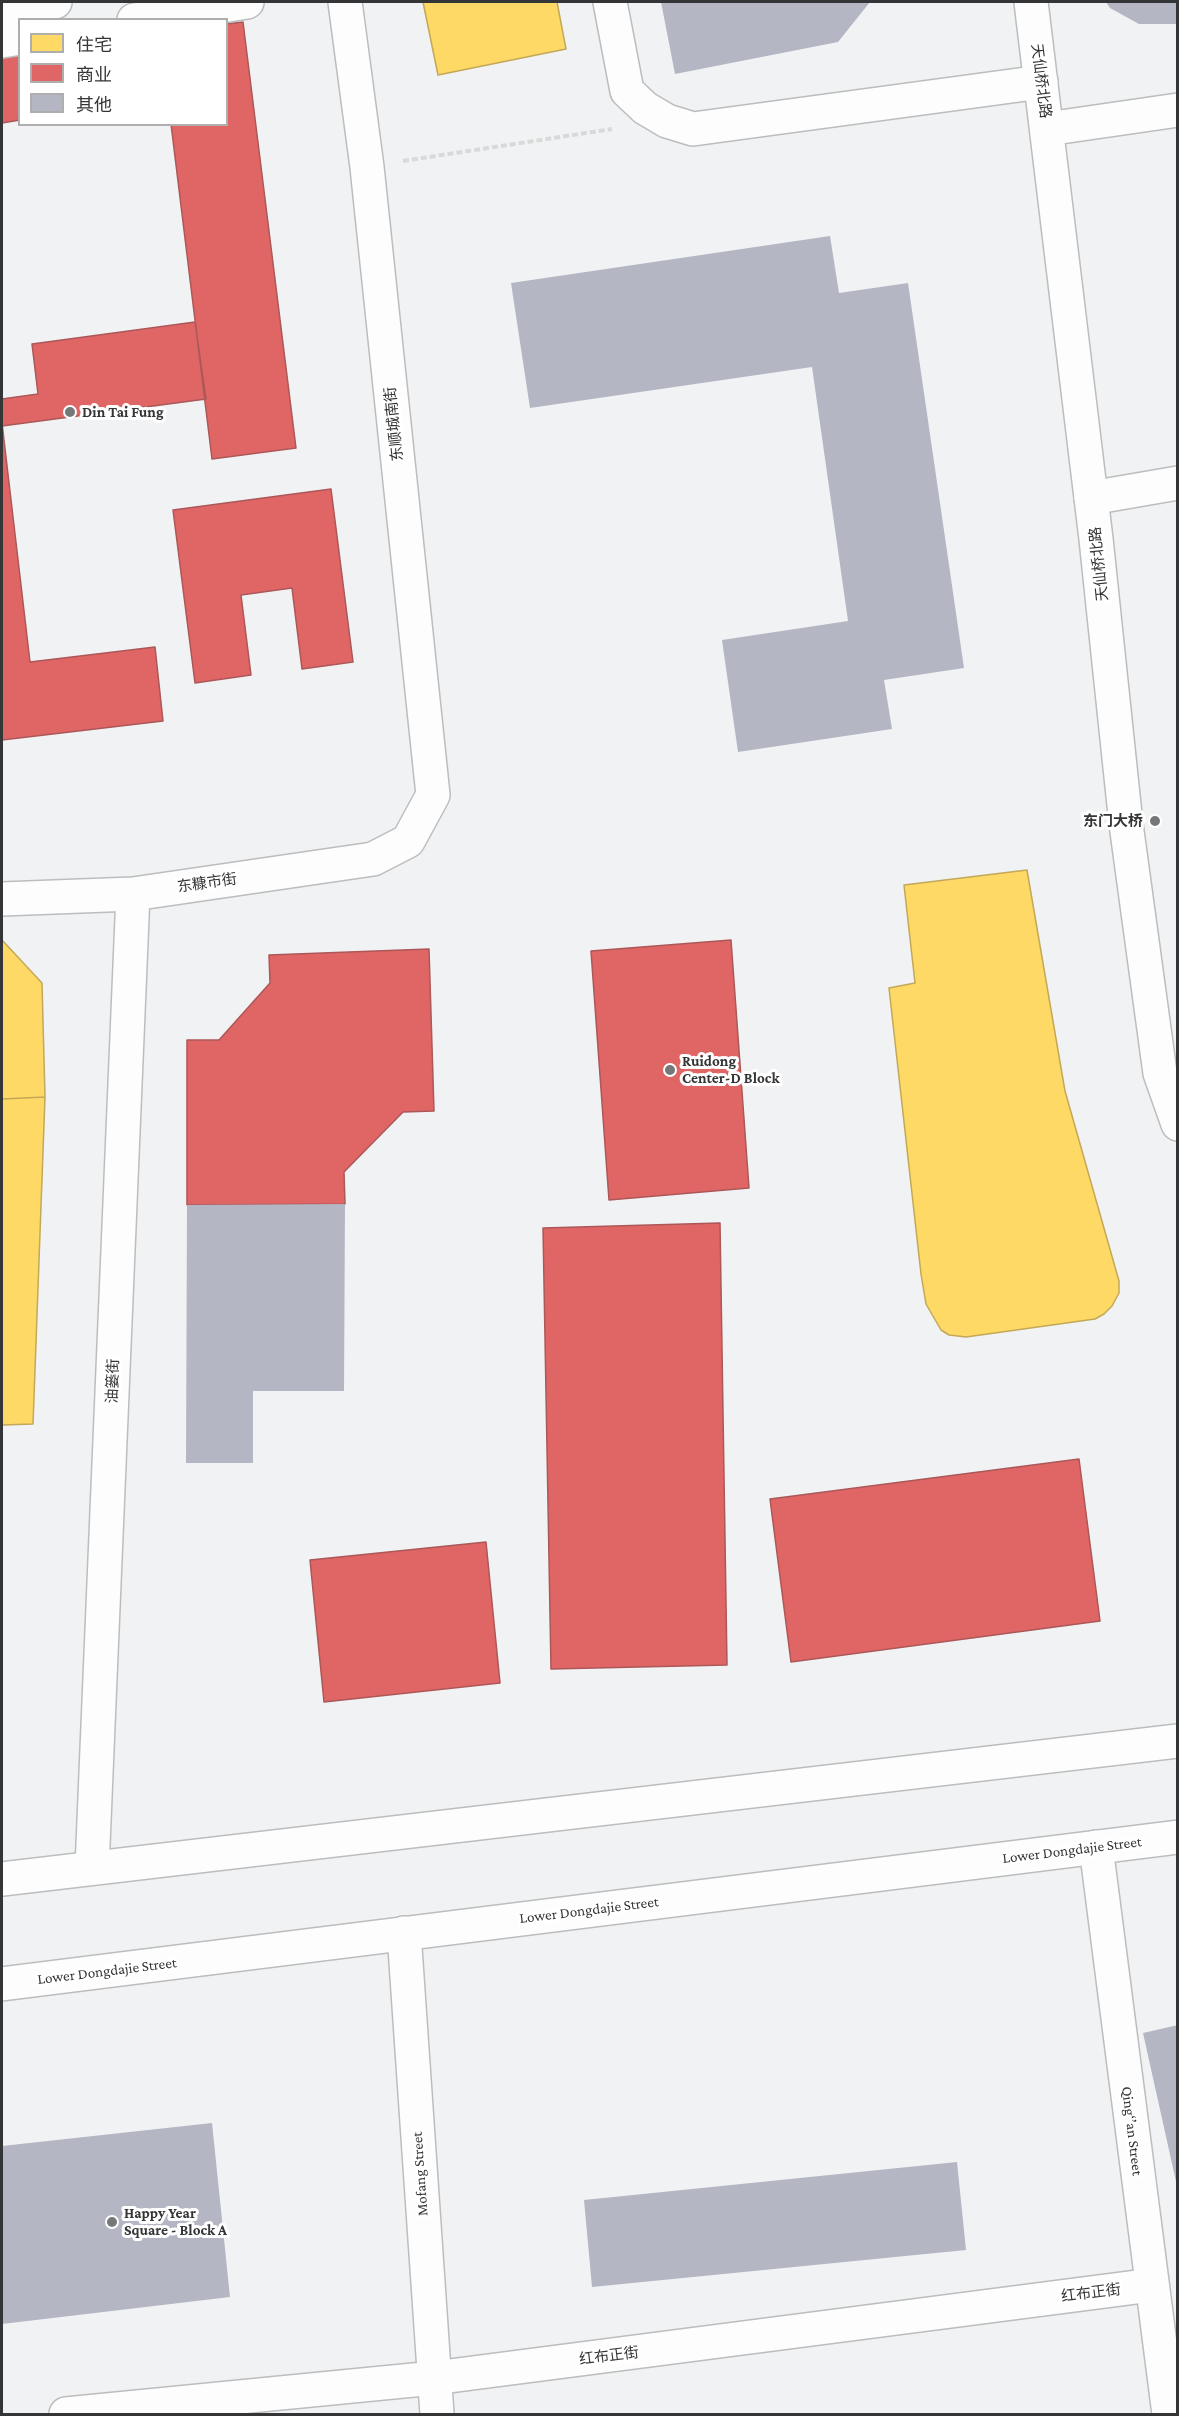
<!DOCTYPE html>
<meta charset="utf-8">
<style>
body{margin:0}
#map{position:relative;width:1179px;height:2416px;overflow:hidden;background:#f1f2f3;font-family:"Crimson Pro","Noto Sans SC",serif}
canvas{display:block}
.frame{position:absolute;inset:0;border:3px solid #343536;pointer-events:none}
.legend{position:absolute;left:18px;top:18px;width:210px;height:108px;box-sizing:border-box;background:#fff;border:2px solid #aeaeaf;margin:0;padding:8px 10px;list-style:none;font-size:18px;color:#343536}
.legend li{display:flex;align-items:center;gap:12px;height:30px}
.legend b{width:30px;border:2px solid #aeaeaf}
</style>
<div id="map">
<canvas width="1179" height="2416"></canvas>
<div class="frame"></div>
<ul class="legend">
<li><b style="height:16px;background:#ffd966"></b>住宅</li>
<li><b style="height:16px;background:#e06666"></b>商业</li>
<li><b style="height:16px;background:#b5b6c4"></b>其他</li>
</ul>
</div>
<script>
const g = document.querySelector('canvas').getContext('2d');
g.lineJoin = 'round';
function fillPath(path, color) { g.fillStyle = color; g.fill(path, 'evenodd'); }
const toPath = rows => new Path2D(rows.map(r => 'M' + r).join(''));
function strokePath(path, color, width, dash) { g.strokeStyle = color; g.lineWidth = width; g.lineCap = dash ? 'butt' : 'round'; g.setLineDash(dash || []); g.stroke(path); }
function drawText(font, color, halo, rows, align = 'center') {
  g.font = font + ' "Crimson Pro","Noto Sans SC",serif'; g.lineWidth = 6; g.setLineDash([]); g.textBaseline = 'middle'; g.strokeStyle = halo; g.fillStyle = color; for (const [text, x, y, turn = 0] of rows) {
    g.save(); g.translate(x, y); g.rotate((+turn || 0) * Math.PI / 180); g.textAlign = isNaN(turn) ? turn : align; if (halo) g.strokeText(text, 0, 0); g.fillText(text, 0, 0); g.restore();
  }
}
const homes = toPath([
 [423,2,557,2,566,49,438,75,423,2],
 [1027,870,1065,1091,1119,1281,1119,1293,1112,1306,1104,1314,1095,1319,966,1337,949,1335,941,1330,926,1304,921,1274,889,988,915,983,904,885,1027,870],
 [2,940,42,983,45,1097,2,1099,2,940],
 [45,1097,33,1424,2,1425,2,1099,45,1097]
]);
const shops = toPath([
 [243,22,296,448,212,459,171,124,226,124,226,24,243,22],
 [20,50,20,120,2,123,2,52,20,50],
 [195,322,206,399,2,426,2,399,38,394,32,344,195,322],
 [2,423,30,662,155,647,163,721,2,740,2,423],
 [331,489,353,662,302,669,292,588,241,595,251,675,195,683,173,510,331,489],
 [731,940,749,1188,609,1200,591,951,731,940],
 [429,949,434,1111,403,1112,344,1172,345,1204,187,1205,187,1040,219,1040,270,983,269,955,429,949],
 [720,1223,727,1665,551,1669,543,1228,720,1223],
 [1079,1459,1100,1621,791,1662,770,1499,1079,1459],
 [486,1542,500,1683,324,1702,310,1560,486,1542]
]);
const building = toPath([
 [661,2,870,2,838,42,675,74],
 [1106,2,1178,2,1178,24,1139,24,1110,8],
 [830,236,839,293,908,283,964,668,884,680,892,729,738,752,722,640,848,621,812,367,530,408,511,283],
 [345,1204,344,1391,253,1391,253,1463,186,1463,187,1205],
 [1178,2025,1178,2186,1177,2186,1143,2033],
 [212,2123,230,2297,2,2324,2,2146],
 [957,2162,966,2250,592,2287,584,2200]
]);
const path = toPath([
 [403,161,612,129]
]);
const pedestrian = toPath([
 [2,9,55,2]
]);
const minor = toPath([
 [610,2,627,91,645,108,667,121,693,129,1041,82],
 [134,20,247,2],
 [2,41,20,38],
 [1047,129,1178,110],
 [1091,498,1178,483],
 [2,899,133,894,373,859,408,841,433,795,367,167,345,2],
 [92,1868,133,894],
 [404,1933,437,2414],
 [66,2414,434,2378,1152,2285]
]);
const tertiary = toPath([
 [1031,2,1096,539,1126,824,1160,1073,1178,1124],
 [1096,1847,1169,2414]
]);
const primary = toPath([
 [2,1879,1178,1741],
 [2,1984,1178,1837]
]);
const markers = [
 [70,412,6,"#767778"],
 [1155,821,6,"#767778"],
 [670,1070,6,"#767778"],
 [112,2222,6,"#767778"]
];
const streetNames = [
 ["天仙桥北路",1041,81,83],
 ["东顺城南街",394,424,-96],
 ["天仙桥北路",1099,564,-96],
 ["东糠市街",207,883,-8],
 ["油篓街",113,1381,-88],
 ["Lower Dongdajie Street",1072,1850,-7],
 ["Lower Dongdajie Street",589,1910,-7],
 ["Lower Dongdajie Street",107,1971,-7],
 ["Qing‘’an Street",1132,2131,83],
 ["Mofang Street",420,2174,-94],
 ["红布正街",1091,2293,-7],
 ["红布正街",609,2356,-7]
];
const poiNames = [
 ["Din Tai Fung",82,412],
 ["东门大桥",1143,821,"right"],
 ["Ruidong",682,1061],
 ["Center-D Block",682,1078],
 ["Happy Year",124,2213],
 ["Square - Block A",124,2230]
];
fillPath(homes, '#ffd966');
strokePath(homes, '#c2a858', 1.5);
fillPath(shops, '#e06666');
strokePath(shops, '#ac5758', 1.5);
fillPath(building, '#b5b6c4');
strokePath(pedestrian, '#bcbdbe', 36);
strokePath(minor, '#bcbdbe', 36);
strokePath(tertiary, '#bcbdbe', 36);
strokePath(primary, '#bcbdbe', 36);
strokePath(path, '#d9d9da', 4, [6, 3]);
strokePath(pedestrian, '#fdfdfd', 33);
strokePath(minor, '#fdfdfd', 33);
strokePath(tertiary, '#fdfdfd', 33);
strokePath(primary, '#fdfdfd', 33);
for (const [x, y, r, color] of markers) { const dot = new Path2D(); dot.arc(x, y, r, 0, 2 * Math.PI); g.fillStyle = color; g.fill(dot); strokePath(dot, '#fff', 2); }
drawText('15px', '#343536', '#fff', streetNames);
drawText('bold 15px', '#343536', '#fff', poiNames, 'left');
</script>
